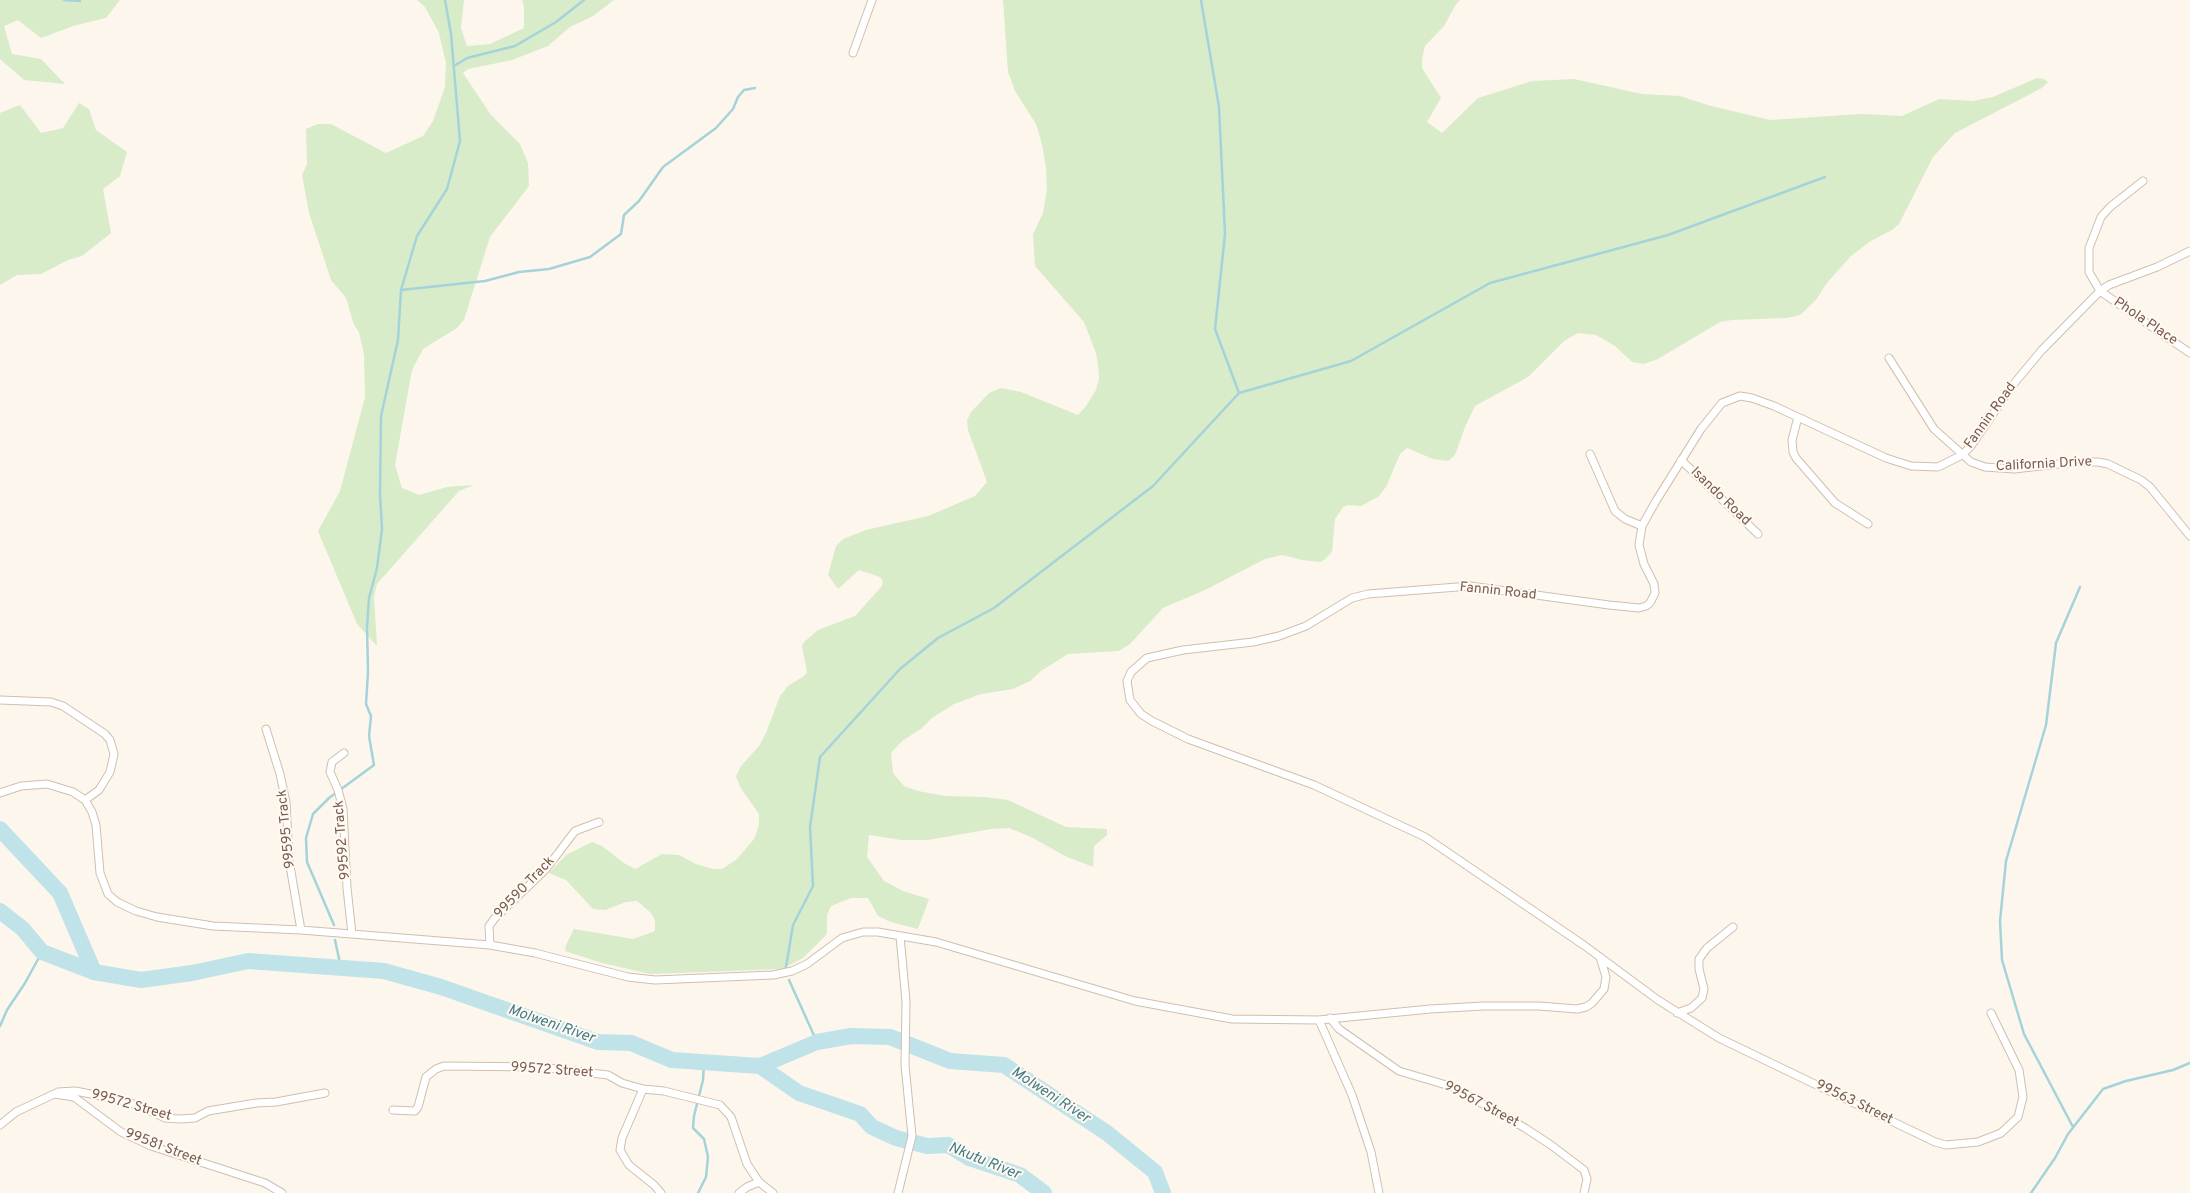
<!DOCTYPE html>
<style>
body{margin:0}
canvas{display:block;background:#fdf6ec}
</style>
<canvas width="2190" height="1193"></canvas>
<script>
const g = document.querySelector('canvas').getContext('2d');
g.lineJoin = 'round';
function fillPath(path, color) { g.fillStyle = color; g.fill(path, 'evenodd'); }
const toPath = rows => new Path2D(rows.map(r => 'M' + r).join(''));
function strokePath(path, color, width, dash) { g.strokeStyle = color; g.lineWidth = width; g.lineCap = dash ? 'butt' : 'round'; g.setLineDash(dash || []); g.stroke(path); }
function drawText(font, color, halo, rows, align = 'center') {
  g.font = font + ' Overpass,sans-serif'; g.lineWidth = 4; g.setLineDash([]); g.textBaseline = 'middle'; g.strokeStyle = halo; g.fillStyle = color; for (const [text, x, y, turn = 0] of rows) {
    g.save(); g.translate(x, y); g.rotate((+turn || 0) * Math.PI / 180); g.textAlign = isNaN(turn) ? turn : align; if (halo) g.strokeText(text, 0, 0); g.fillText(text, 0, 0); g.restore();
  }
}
const green = toPath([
 [0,0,120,0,106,18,73,26,41,38,18,20,4,26,12,54,41,59,65,84,24,80,0,59],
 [417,0,464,0,461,28,467,46,490,44,524,28,524,7,522,0,614,0,593,16,570,27,548,46,512,60,468,69,463,73,491,115,520,144,528,163,529,186,490,237,464,320,457,328,423,349,412,370,395,465,402,488,419,495,447,487,474,485,459,491,377,584,374,597,377,646,357,624,318,531,340,491,365,397,364,355,359,332,354,325,346,298,331,280,309,213,302,175,307,164,306,129,318,124,331,124,386,153,423,136,433,121,445,87,446,63,439,33,425,7],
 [1003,0,1460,0,1455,6,1444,26,1425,46,1422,59,1422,68,1441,98,1427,122,1442,133,1478,98,1532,81,1574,79,1642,94,1680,96,1711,106,1770,120,1861,114,1902,116,1939,99,1973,101,1993,97,2037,78,2044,79,2048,82,2042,88,1955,133,1933,157,1899,224,1892,230,1869,242,1851,256,1826,284,1816,300,1800,315,1787,318,1732,320,1720,322,1658,359,1644,364,1632,362,1615,346,1596,335,1578,333,1564,341,1528,377,1475,406,1465,427,1455,455,1448,461,1433,459,1407,448,1400,454,1386,487,1378,497,1361,506,1348,505,1343,507,1335,519,1332,552,1324,560,1320,562,1302,560,1282,555,1265,559,1205,590,1163,608,1130,644,1119,651,1068,654,1041,671,1030,681,1013,689,981,694,954,704,932,718,921,729,902,741,891,753,893,773,904,786,918,791,945,796,985,797,1008,800,1066,827,1107,829,1107,835,1094,846,1093,867,1065,856,1031,837,1009,828,991,829,928,840,901,840,869,835,867,857,884,881,903,891,929,899,918,929,891,922,878,916,868,898,851,898,831,906,827,915,827,934,803,958,782,969,650,974,602,963,565,951,566,945,574,929,633,939,655,931,655,920,651,913,637,901,626,902,605,910,593,909,566,880,549,873,566,855,592,842,602,846,624,863,635,869,662,854,679,855,696,864,713,869,722,869,737,859,754,839,759,825,759,814,740,787,736,776,741,766,759,746,766,733,780,696,788,686,804,676,807,672,802,646,804,642,818,630,855,616,882,586,883,581,880,577,859,570,838,589,828,575,836,546,843,539,866,530,928,516,975,496,987,482,968,430,967,420,971,412,989,393,1001,388,1021,392,1078,415,1086,406,1096,390,1099,378,1098,365,1096,353,1084,322,1035,266,1033,234,1043,213,1047,189,1046,167,1041,140,1036,124,1015,91,1008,72],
 [79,103,89,109,96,130,127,152,120,176,103,189,111,233,82,256,68,260,41,274,17,275,0,285,0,113,20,105,41,133,63,128]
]);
const stream = toPath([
 [64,0,80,1],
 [1201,0,1219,107,1225,234,1215,329,1239,393],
 [454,66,467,58,515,46,556,22,584,0],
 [401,290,485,281,519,272,549,269,590,257,621,234,624,215,639,201,663,167,716,128,733,109,738,97,744,90,755,88],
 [334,925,307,862,306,838,313,814,329,798,374,765,369,736,371,716,366,704,368,672,367,627,369,598,377,568,382,529,380,494,381,416,398,340,401,290,417,236,447,189,460,141,451,34,445,0],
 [335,940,341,968],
 [786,967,793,925,813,886,810,827,820,757,900,669,938,638,994,608,1153,486,1239,393,1351,361,1490,283,1668,235,1825,177],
 [789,980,817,1042],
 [0,1026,7,1010,25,983,42,952],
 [2073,1127,2024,1034,2002,960,2000,921,2006,861,2046,725,2056,643,2080,587],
 [698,1193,706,1177,708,1157,704,1139,693,1128,694,1116,703,1080,704,1062],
 [2031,1193,2055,1158,2068,1134,2103,1089,2126,1081,2173,1070,2190,1063]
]);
const river = toPath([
 [0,829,60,893,94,972,141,980,192,973,248,961,384,971,441,987,598,1042,631,1043,672,1060,760,1066,817,1042,851,1036,890,1037,950,1061,1004,1065,1107,1133,1155,1172,1163,1193],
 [0,911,23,929,42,952,94,972],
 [760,1066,799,1093,860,1114,872,1127,896,1138,927,1146,948,1145,969,1158,1020,1175,1044,1193]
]);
const street = toPath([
 [853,53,872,0],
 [2143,181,2110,207,2101,217,2089,248,2089,272,2100,291,2190,353],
 [1889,358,1934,429,1971,462,1985,467,2014,469,2076,462,2098,462,2108,464,2141,480,2150,487,2190,536],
 [1798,417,1792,440,1793,452,1796,458,1835,503,1868,524],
 [1590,454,1615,511,1625,519,1642,526],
 [1681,460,1758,534],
 [0,700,51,702,63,706,105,734,110,740,114,754,110,772,99,790,85,800],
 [266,729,280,774,286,802,289,860,301,930],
 [344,753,332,762,330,772,338,790,343,809,347,888,352,934],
 [0,793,21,786,47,784,73,792,85,800,92,812,96,825,100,873,108,894,117,902,136,911,157,917,213,926,301,930,490,945,535,953,628,977,655,980,773,975,792,971,807,964,842,938,863,932,878,932,936,942,1135,1001,1232,1019,1319,1020,1430,1009,1484,1006,1539,1006,1577,1009,1586,1007,1592,1003,1604,989,1606,977,1600,957],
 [490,945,489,926,495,918,546,869,575,831,599,822],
 [1677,1013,1691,1008,1702,998,1704,989,1699,969,1699,959,1707,948,1733,927],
 [1991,1013,2019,1070,2023,1097,2018,1117,2001,1133,1978,1142,1946,1145,1935,1142,1719,1038,1658,1000,1585,946,1425,837,1314,785,1188,739,1152,721,1141,714,1130,700,1127,681,1131,672,1147,658,1183,650,1253,642,1279,636,1306,626,1352,598,1368,594,1470,586,1609,605,1639,608,1646,606,1650,603,1655,593,1654,584,1644,564,1639,545,1642,526,1656,501,1701,429,1722,403,1740,396,1752,398,1774,406,1886,458,1911,466,1938,467,1962,455,1971,446,2012,386,2041,351,2100,291,2109,285,2157,267,2190,251],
 [1330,1018,1339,1029,1399,1071,1453,1087,1525,1128,1551,1145,1584,1170,1587,1179,1584,1193],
 [1319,1020,1352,1095,1371,1152,1379,1193],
 [643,1089,622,1138,620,1150,629,1165,654,1185,661,1193],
 [58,1092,75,1091,117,1099,137,1105,165,1118,180,1119,195,1118,208,1111,256,1103,276,1102,325,1093],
 [393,1110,415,1111,418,1107,426,1077,436,1069,444,1066,540,1067,608,1075,622,1083,643,1089,664,1091,720,1105,731,1117,747,1164,759,1182,773,1193],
 [0,1125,16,1112,54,1094,74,1097,121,1132,151,1146,265,1183,282,1193],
 [739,1193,747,1187,759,1182],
 [898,1193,912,1136,905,1065,906,1001,900,936]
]);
const streetNames = [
 ["Phola Place",2145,322,34],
 ["Fannin Road",1991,416,-54],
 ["California Drive",2044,465,-3],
 ["Isando Road",1720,497,44],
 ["Fannin Road",1498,592,6],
 ["99595 Track",287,829,-96],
 ["99592 Track",343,840,-95],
 ["99590 Track",525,888,-46],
 ["99572 Street",552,1071,4],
 ["99563 Street",1854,1103,26],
 ["99567 Street",1481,1105,28],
 ["99572 Street",131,1106,16],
 ["99581 Street",163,1148,21]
];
const waterNames = [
 ["Molweni River",551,1025,19],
 ["Molweni River",1050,1096,33],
 ["Nkutu River",984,1162,22]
];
fillPath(green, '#d8ecc9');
strokePath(stream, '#a5d3da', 2.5);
strokePath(river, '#bfe3e8', 16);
strokePath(street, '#d1beb0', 9);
strokePath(street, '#fff', 7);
drawText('14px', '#7a5c4d', '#fffaf3', streetNames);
drawText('italic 15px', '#437c86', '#fffaf3', waterNames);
</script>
